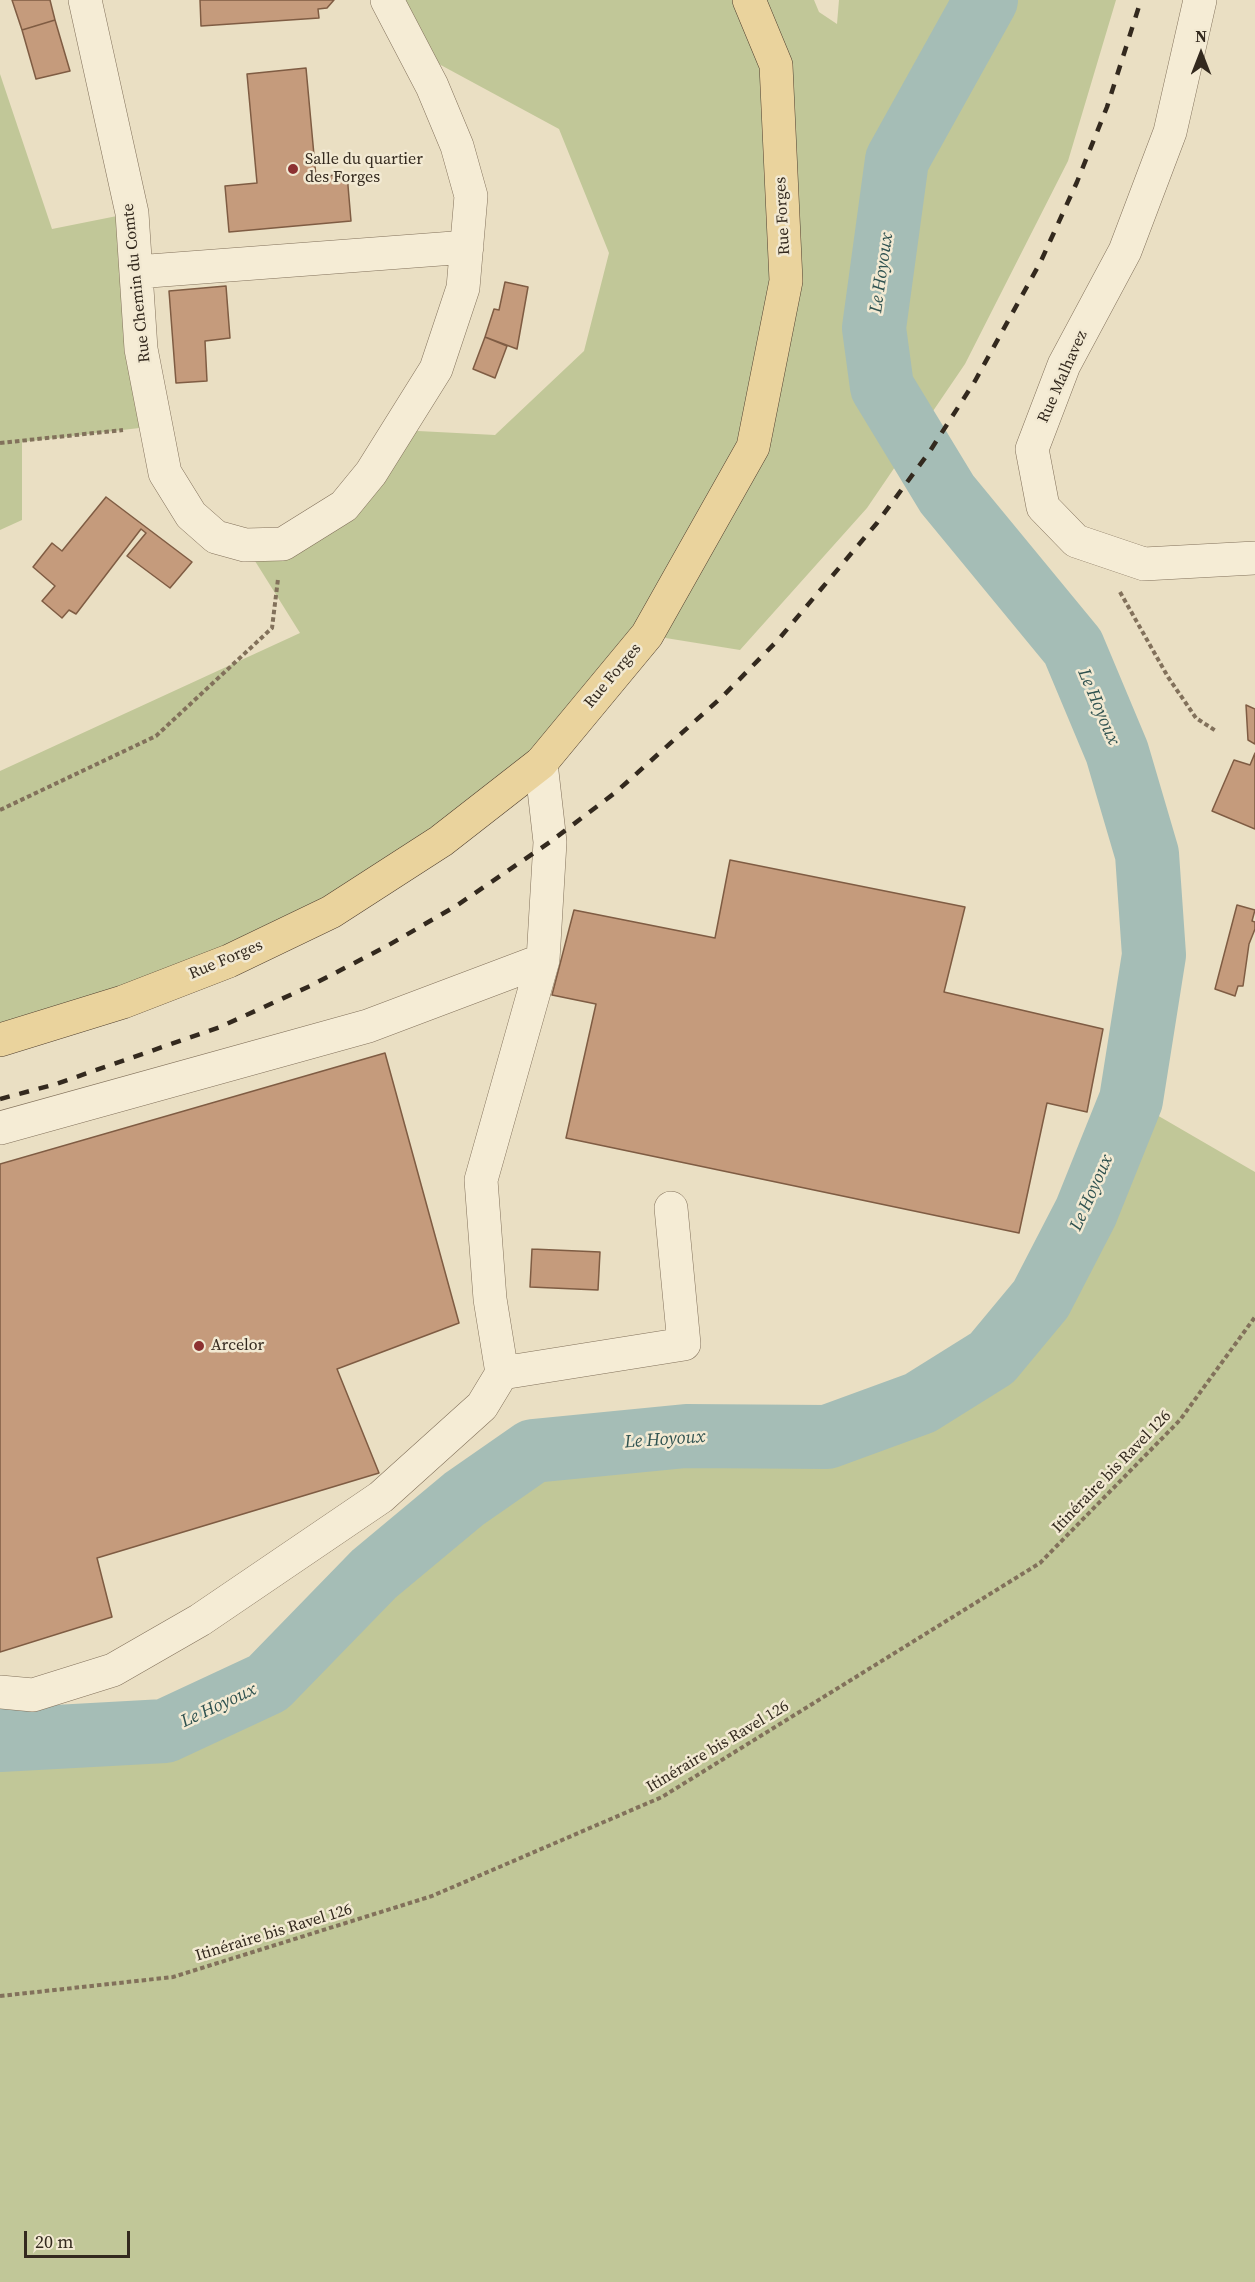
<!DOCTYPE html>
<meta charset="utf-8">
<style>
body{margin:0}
#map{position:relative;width:1255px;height:2282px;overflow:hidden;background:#eadfc3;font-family:"Source Serif 4",serif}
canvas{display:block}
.north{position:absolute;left:1171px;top:24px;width:60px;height:60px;-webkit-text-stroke:4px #f2e9d2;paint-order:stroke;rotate:0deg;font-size:16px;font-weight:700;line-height:24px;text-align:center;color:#33291e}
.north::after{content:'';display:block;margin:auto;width:21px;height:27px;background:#33291e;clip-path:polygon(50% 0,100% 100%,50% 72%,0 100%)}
.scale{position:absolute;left:24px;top:2231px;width:106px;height:27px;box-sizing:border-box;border:3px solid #33291e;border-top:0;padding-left:8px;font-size:18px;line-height:21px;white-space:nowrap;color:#33291e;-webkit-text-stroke:4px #f2e9d2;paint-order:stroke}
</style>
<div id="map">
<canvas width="1255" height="2282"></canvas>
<div class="north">N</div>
<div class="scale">20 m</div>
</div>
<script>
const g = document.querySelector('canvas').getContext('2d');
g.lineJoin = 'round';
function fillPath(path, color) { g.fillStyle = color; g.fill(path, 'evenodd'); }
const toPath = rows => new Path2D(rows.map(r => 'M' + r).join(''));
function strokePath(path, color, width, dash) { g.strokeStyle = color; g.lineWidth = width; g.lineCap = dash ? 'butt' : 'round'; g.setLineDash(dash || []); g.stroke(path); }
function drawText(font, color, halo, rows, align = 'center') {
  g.font = font + ' "Source Serif 4",serif'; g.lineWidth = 5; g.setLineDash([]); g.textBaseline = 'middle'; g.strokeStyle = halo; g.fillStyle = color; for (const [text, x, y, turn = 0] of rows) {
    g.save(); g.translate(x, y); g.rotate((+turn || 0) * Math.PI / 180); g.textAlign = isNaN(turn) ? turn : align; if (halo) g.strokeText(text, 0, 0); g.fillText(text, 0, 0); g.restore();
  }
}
const green = toPath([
 [387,0,814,0,819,12,837,24,839,0,1116,0,1068,161,965,364,867,508,740,650,647,635,541,763,331,912,0,1040,0,771,300,633,245,545,283,544,399,430,495,435,584,351,609,253,559,129,413,50],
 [0,74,52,229,132,213,156,426,22,442,22,520,0,530],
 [1131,1100,1255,1172,1255,2282,0,2282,0,1740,165,1731,268,1683,374,1574,464,1499,533,1451,686,1436,827,1437,920,1403,992,1358,1041,1299,1086,1212]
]);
const river = toPath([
 [0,1740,165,1731,268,1683,374,1574,464,1499,533,1451,686,1436,827,1437,920,1403,992,1358,1041,1299,1086,1212,1131,1100,1154,955,1147,854,1117,752,1073,647,947,494,882,387,874,328,897,160,986,0]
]);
const building = toPath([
 [12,0,50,0,55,20,22,30,12,0],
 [200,0,334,0,327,8,318,9,319,18,201,26,200,0],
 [55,20,70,71,36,79,22,30,55,20],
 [306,68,316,177,347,174,351,221,229,232,225,186,257,183,247,74,306,68],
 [505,282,528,287,517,349,485,337,494,309,499,310,505,282],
 [226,286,230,338,205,341,207,381,176,383,169,291,226,286],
 [485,337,507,346,495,378,473,369,485,337],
 [106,497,192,562,170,588,127,556,146,533,141,529,76,614,69,610,62,618,42,601,55,586,33,567,52,543,62,551,106,497],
 [1246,705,1255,709,1255,744,1248,740,1246,705],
 [1255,753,1255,829,1212,811,1234,760,1250,765,1255,753],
 [730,860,965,907,944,992,1103,1029,1087,1112,1047,1103,1019,1233,566,1138,596,1004,552,995,574,910,715,938,730,860],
 [1237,905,1255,910,1252,921,1255,922,1255,929,1249,944,1243,986,1238,986,1235,996,1215,989,1237,905],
 [385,1053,459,1323,337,1369,379,1473,97,1558,112,1617,0,1652,0,1164,385,1053],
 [532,1249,600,1252,598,1290,530,1287,532,1249]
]);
const path = toPath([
 [0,443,123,430],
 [1120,592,1168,677,1196,718,1216,731],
 [0,810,156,736,272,628,278,579],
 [0,1996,173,1977,432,1896,662,1797,1040,1563,1180,1420,1255,1317]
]);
const minor = toPath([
 [85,0,132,213,141,349,165,473,191,515,216,537,245,545,283,544,344,506,371,473,436,369,463,288,471,196,457,146,432,86,387,0],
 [1200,0,1170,132,1125,251,1064,365,1032,449,1043,507,1076,541,1144,564,1255,558],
 [136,272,467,247],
 [541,763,550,842,543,960,481,1180,490,1299,502,1373,684,1344,671,1208],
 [0,1128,368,1026,543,960],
 [0,1692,33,1695,113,1670,200,1620,381,1497,482,1406,502,1373]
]);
const major = toPath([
 [0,1040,123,1002,229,961,331,912,441,841,541,763,647,635,753,447,786,281,776,65,749,0]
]);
const rail = toPath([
 [0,1099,56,1084,220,1027,310,986,387,946,456,906,550,842,616,792,723,696,778,640,877,523,930,451,975,381,1041,261,1077,182,1107,107,1141,0]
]);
const markers = [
 [293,169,6,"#8c3131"],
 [199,1346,6,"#8c3131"]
];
const poiNames = [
 ["Salle du quartier",305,160],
 ["des Forges",305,178],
 ["Arcelor",211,1346]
];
const streetNames = [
 ["Rue Forges",783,216,-93],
 ["Rue Chemin du Comte",137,283,-96],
 ["Rue Malhavez",1063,377,-66],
 ["Rue Forges",613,676,-50],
 ["Rue Forges",226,960,-23],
 ["Itinéraire bis Ravel 126",1112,1472,-46],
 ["Itinéraire bis Ravel 126",718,1747,-31],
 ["Itinéraire bis Ravel 126",274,1933,-17]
];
const waterNames = [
 ["Le Hoyoux",882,273,-82],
 ["Le Hoyoux",1098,707,67],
 ["Le Hoyoux",1092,1193,-66],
 ["Le Hoyoux",665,1440,-4],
 ["Le Hoyoux",219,1706,-25]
];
fillPath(green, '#c1c798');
strokePath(river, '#a5bdb6', 64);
fillPath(building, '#c59b7c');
strokePath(building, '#7f5c43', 1.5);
strokePath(minor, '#82715b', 34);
strokePath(major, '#503f2f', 34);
strokePath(path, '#82715b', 4, [4.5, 3]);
strokePath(minor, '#f5ecd5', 33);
strokePath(major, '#ead39d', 33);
strokePath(rail, '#33291e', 4.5, [10, 10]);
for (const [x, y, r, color] of markers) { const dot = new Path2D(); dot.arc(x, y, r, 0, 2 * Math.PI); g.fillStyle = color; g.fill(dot); strokePath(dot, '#f2e9d2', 2); }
drawText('16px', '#33291e', '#f2e9d2', poiNames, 'left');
drawText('16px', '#33291e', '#f2e9d2', streetNames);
drawText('italic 18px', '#2f5250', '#f2e9d2', waterNames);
</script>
